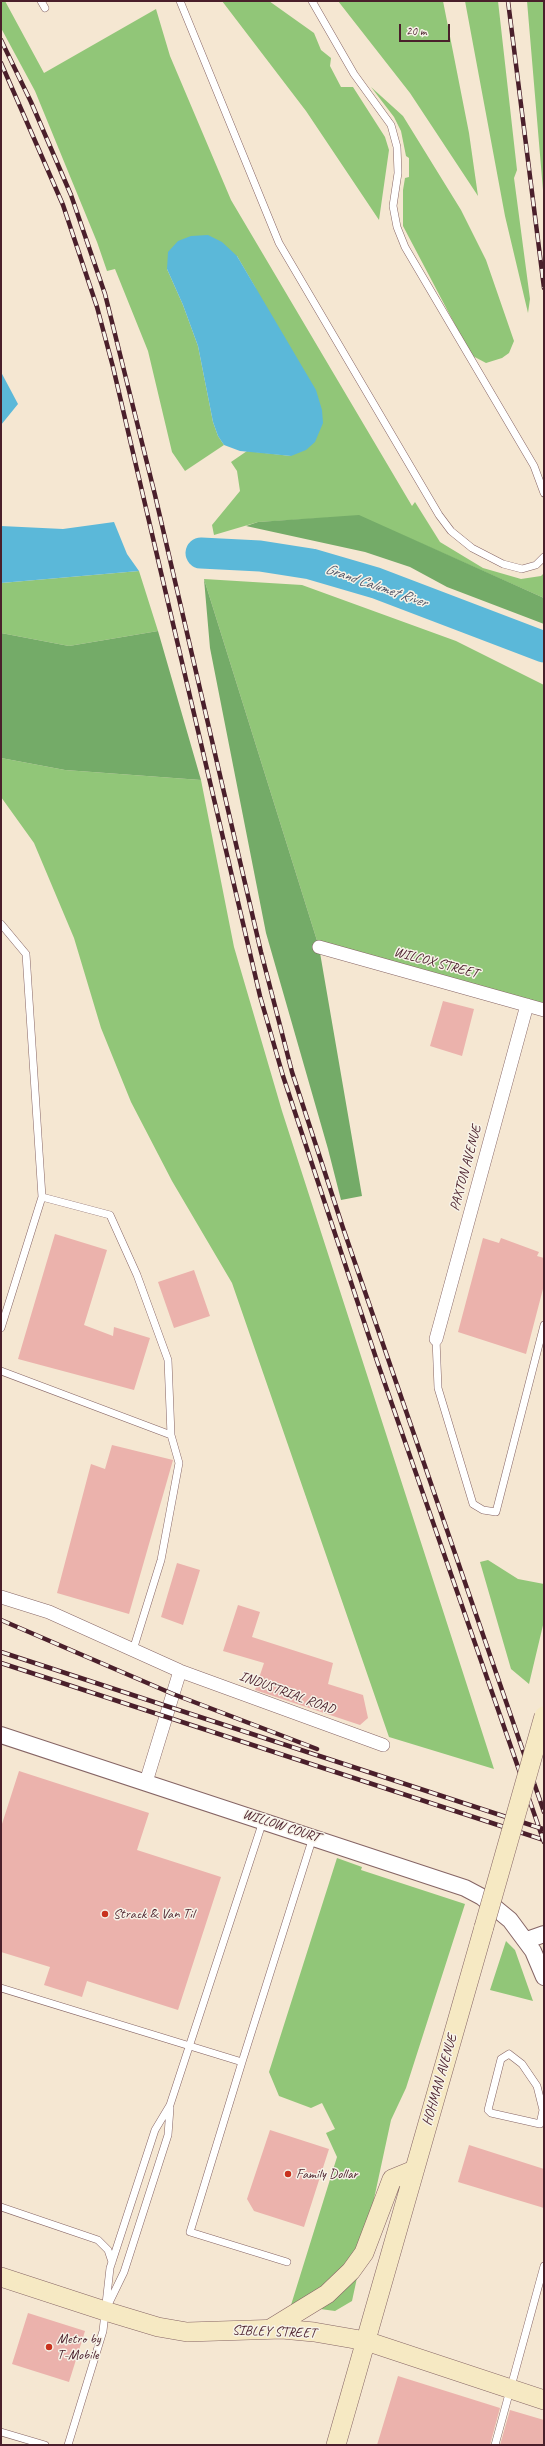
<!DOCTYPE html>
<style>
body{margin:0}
#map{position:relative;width:545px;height:2446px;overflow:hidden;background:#f5e7d2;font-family:Caveat,sans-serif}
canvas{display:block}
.frame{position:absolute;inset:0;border:2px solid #4a1f2b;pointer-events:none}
.scale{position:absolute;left:399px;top:24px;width:51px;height:18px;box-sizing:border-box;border:2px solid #4a1f2b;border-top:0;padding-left:5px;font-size:12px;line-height:14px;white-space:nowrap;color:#4a1f2b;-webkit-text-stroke:3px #f7f3e8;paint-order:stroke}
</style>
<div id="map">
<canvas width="545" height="2446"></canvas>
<div class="frame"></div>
<div class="scale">20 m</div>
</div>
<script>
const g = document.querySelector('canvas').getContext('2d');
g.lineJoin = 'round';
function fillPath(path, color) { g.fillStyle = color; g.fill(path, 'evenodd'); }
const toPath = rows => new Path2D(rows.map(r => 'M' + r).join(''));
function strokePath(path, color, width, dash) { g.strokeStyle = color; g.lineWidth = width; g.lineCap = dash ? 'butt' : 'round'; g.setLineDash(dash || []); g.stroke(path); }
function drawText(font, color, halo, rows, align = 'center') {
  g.font = font + ' Caveat,sans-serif'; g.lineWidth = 3; g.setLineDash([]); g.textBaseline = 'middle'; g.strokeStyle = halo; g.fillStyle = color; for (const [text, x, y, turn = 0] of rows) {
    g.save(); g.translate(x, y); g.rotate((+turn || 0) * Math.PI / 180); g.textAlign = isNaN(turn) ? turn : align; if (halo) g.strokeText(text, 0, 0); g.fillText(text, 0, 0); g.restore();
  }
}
const green = toPath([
 [1,1,5,1,44,73,156,9,170,56,231,200,412,506,415,502,440,542,483,568,521,579,541,576,544,573,544,598,359,516,258,522,214,535,212,525,240,491,237,471,231,462,247,451,291,456,255,287,237,256,167,269,183,305,198,346,213,422,218,436,224,445,185,471,172,452,148,351,115,269,107,271,97,242,35,91,1,28],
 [222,1,269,1,314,33,321,50,331,58,330,66,341,87,353,87,385,137,389,150,379,220,306,111],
 [338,1,443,1,469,133,478,196,410,93],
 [465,1,498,1,517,170,514,178,530,299,528,313,505,216],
 [527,1,544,1,544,202],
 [371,87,403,116,461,210,486,260,514,341,509,353,502,358,486,363,471,355,403,226,403,190,405,178,409,177,409,158,406,156,401,131,394,117],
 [139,571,158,631,69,646,1,633,1,583],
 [204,579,302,585,456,641,544,685,544,1013,319,947],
 [1,758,65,770,201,780,234,947,282,1111,494,1769,389,1737,232,1283,172,1181,131,1102,101,1028,74,938,34,843,1,797],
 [488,1560,518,1579,544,1584,544,1621,529,1684,511,1669,480,1562],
 [337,1858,362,1867,361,1870,465,1904,406,2088,391,2120,352,2301,335,2311,291,2305,337,2157,326,2133,335,2129,322,2103,311,2108,279,2096,269,2072],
 [506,1941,515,1950,533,2001,490,1990]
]);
const forest = toPath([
 [359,515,544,598,544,624,447,587,410,567,365,552,246,526,258,522],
 [204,579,319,947,362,1196,341,1200,328,1149,266,933,210,648],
 [158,631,201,780,65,770,1,758,1,633,69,646]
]);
const water = toPath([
 [208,235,222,242,237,256,316,390,322,410,323,423,315,442,306,450,291,456,240,451,224,445,218,436,213,422,198,346,183,305,167,269,168,252,178,241,191,236],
 [1,372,18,404,1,425],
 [114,522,127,554,139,571,1,583,1,526,63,529]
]);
const river = toPath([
 [201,553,260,556,311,564,376,583,544,647]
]);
const building = toPath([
 [443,1001,474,1009,462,1056,430,1046],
 [55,1234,107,1250,84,1325,113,1336,114,1327,150,1338,134,1390,18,1359],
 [483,1238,499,1243,501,1238,539,1252,537,1256,544,1258,544,1285,526,1354,458,1332],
 [194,1270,210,1316,174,1328,158,1282],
 [112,1445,173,1460,129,1614,57,1593,91,1464,105,1469],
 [177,1563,200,1570,183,1625,161,1617],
 [238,1605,260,1612,252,1637,333,1663,328,1684,363,1695,368,1718,360,1725,255,1690,264,1663,223,1651],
 [19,1771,149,1813,137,1850,221,1877,178,2010,87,1981,82,1997,44,1985,50,1967,1,1952,1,1827],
 [270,2130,329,2149,304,2227,254,2211,247,2199],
 [469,2145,544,2169,544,2208,458,2182],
 [28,2313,85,2331,69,2382,12,2364],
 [398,2376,500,2408,490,2445,377,2445],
 [510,2410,544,2420,544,2445,500,2445]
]);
const service = toPath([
 [41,1,45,8],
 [180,1,279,243,439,515,451,531,472,548,503,564,522,569,536,565,544,557],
 [312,1,354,74,391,125,397,147,398,173,393,206,397,227,405,247,534,466,544,493],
 [1,924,26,954,42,1197,1,1328],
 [42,1197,110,1215,137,1275,168,1360,171,1435],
 [436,1339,438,1388,473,1504,483,1510,496,1512,544,1325],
 [1,1371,171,1435,179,1463,161,1560,133,1650],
 [1,1988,242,2062,313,1837],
 [509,2054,522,2064,537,2086,543,2110,540,2124,491,2113,488,2110,501,2059,509,2054],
 [242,2062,190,2232,287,2262],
 [1,2207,98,2240,108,2250,112,2262],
 [107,2307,124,2272,168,2135,170,2108],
 [1,2432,45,2445],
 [68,2445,103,2331,110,2268,155,2130,170,2105,263,1821],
 [495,2445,544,2266]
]);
const minor = toPath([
 [319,947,544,1010],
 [436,1339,527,1005],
 [1,1597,49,1612,180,1671,383,1745],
 [146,1782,180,1671]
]);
const tertiary = toPath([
 [1,1735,465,1888,482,1897,510,1920,533,1951,544,1977],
 [527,1940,544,1934]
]);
const secondary = toPath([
 [1,2277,105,2311,158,2327,187,2332,282,2329,314,2332,366,2341,544,2400],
 [270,2329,327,2294,351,2271,364,2253,392,2179,414,2170],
 [336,2445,484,1927]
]);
const rail = toPath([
 [508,1,544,288],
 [1,40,31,102,71,195,105,294,155,495,261,952,292,1072,343,1228,544,1812],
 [1,63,63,205,97,307,113,367,260,996,283,1076,377,1361,544,1842],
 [1,1620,173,1694,317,1749],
 [1,1652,543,1829],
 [1,1663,544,1840]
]);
const secondaryBridge = toPath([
 [484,1927,544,1716]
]);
const markers = [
 [105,1914,4,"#c8321e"],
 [288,2174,4,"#c8321e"],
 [49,2347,4,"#c8321e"]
];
const streetNames = [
 ["WILCOX STREET",436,963,15],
 ["PAXTON AVENUE",466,1168,-75],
 ["INDUSTRIAL ROAD",287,1693,20],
 ["WILLOW COURT",281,1826,18],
 ["HOHMAN AVENUE",440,2080,-74],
 ["SIBLEY STREET",274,2332,2]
];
const poiNames = [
 ["Strack & Van Til",113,1914],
 ["Family Dollar",296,2174],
 ["Metro by",57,2339],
 ["T-Mobile",57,2355]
];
const waterNames = [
 ["Grand Calumet River",376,586,19]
];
fillPath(green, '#91c678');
fillPath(forest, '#74ab68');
fillPath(water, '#5bb8d9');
strokePath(river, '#5bb8d9', 31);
fillPath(building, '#ebb2ac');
strokePath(service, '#866565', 8);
strokePath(minor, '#866565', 14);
strokePath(tertiary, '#866565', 18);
strokePath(secondary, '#866565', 20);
strokePath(service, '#fff', 7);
strokePath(minor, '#fff', 13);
strokePath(tertiary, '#fff', 16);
strokePath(secondary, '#f6e9c3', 19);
strokePath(rail, '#4a1f2b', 4.5);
strokePath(rail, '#f7f3e8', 3, [9]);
strokePath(secondaryBridge, '#866565', 20, []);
strokePath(secondaryBridge, '#f6e9c3', 19);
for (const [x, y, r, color] of markers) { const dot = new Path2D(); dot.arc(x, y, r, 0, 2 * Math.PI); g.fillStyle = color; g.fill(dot); strokePath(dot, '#f7f3e8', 1.5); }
drawText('14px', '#4a1f2b', '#f7f3e8', streetNames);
drawText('14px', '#4a1f2b', '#f7f3e8', poiNames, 'left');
drawText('italic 15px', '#505568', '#f7f3e8', waterNames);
</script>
